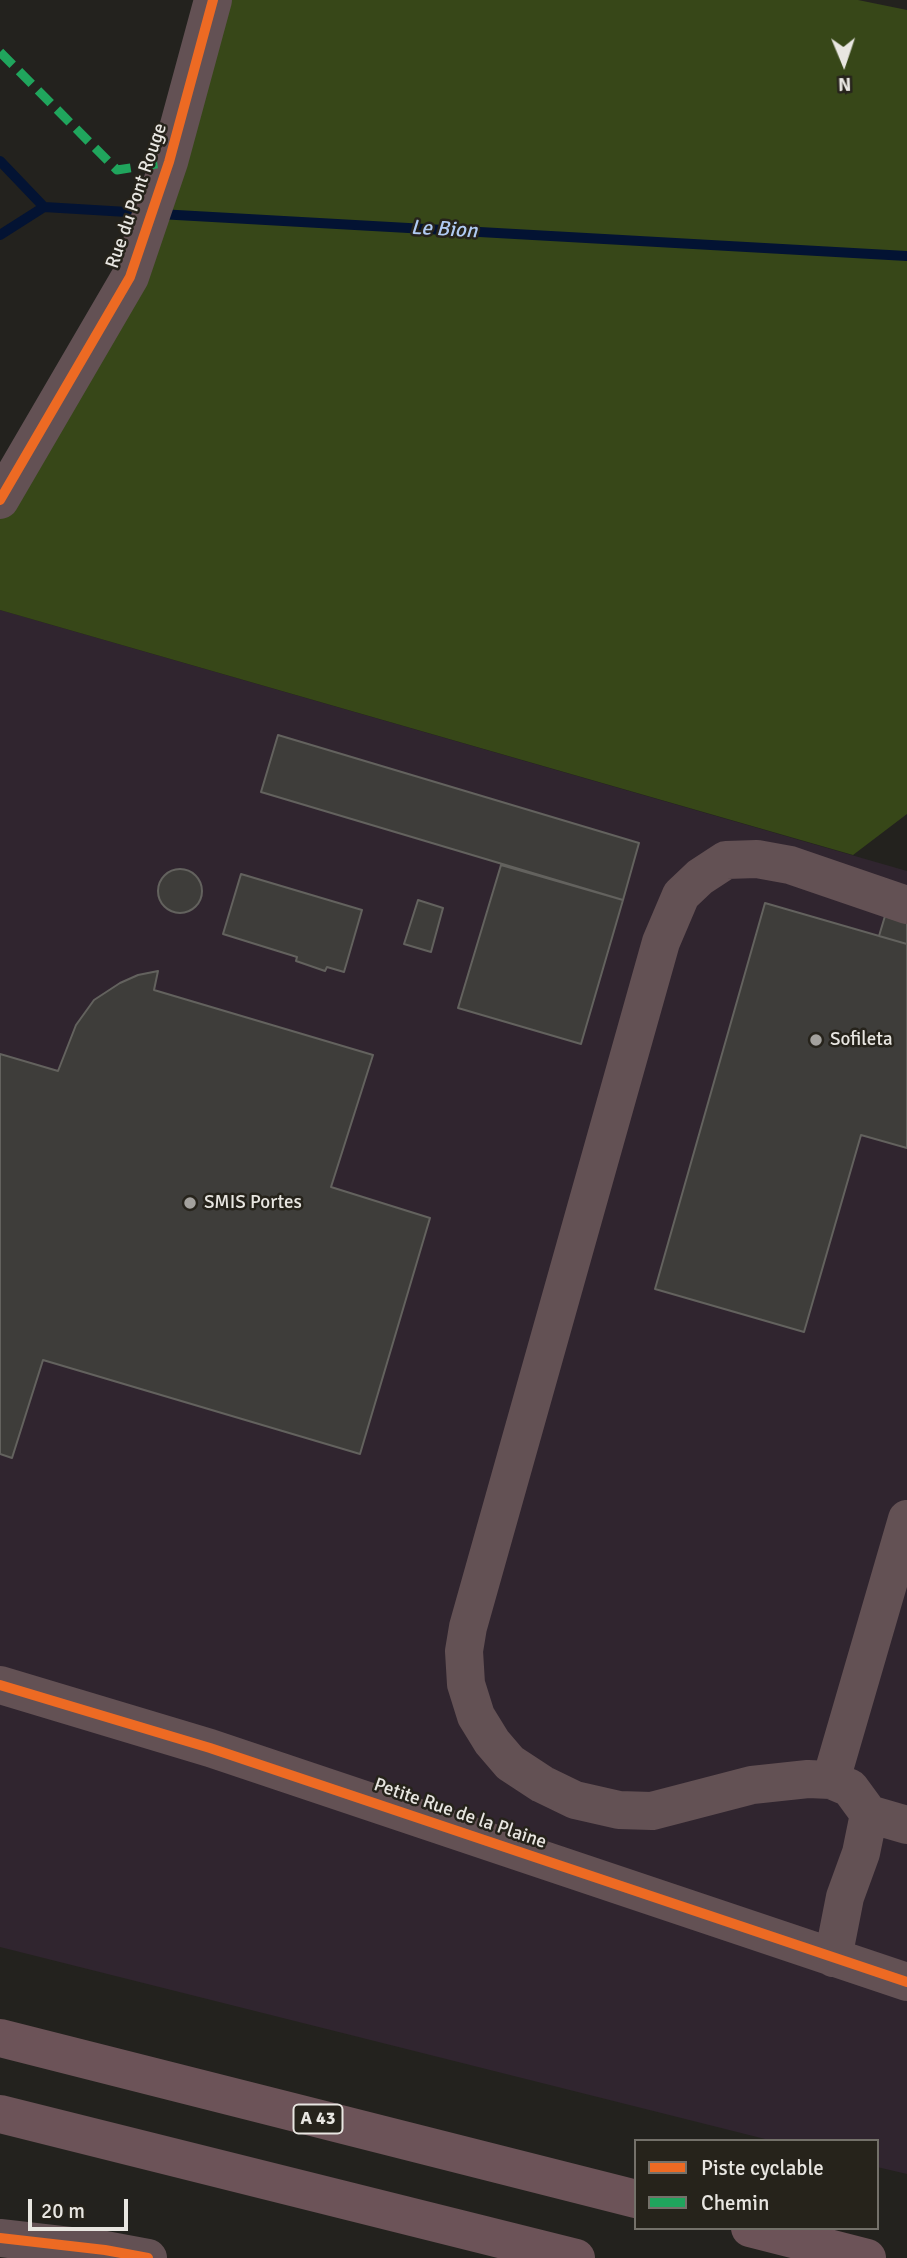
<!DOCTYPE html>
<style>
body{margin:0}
#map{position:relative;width:907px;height:2258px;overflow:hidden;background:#23221e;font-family:Signika,sans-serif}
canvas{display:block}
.legend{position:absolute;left:634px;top:2139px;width:245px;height:91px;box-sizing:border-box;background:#26231b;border:2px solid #74716a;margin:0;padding:9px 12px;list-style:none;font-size:21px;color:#e8e6e1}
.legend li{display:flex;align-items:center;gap:14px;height:35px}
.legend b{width:35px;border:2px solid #74716a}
.north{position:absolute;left:809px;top:28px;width:70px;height:70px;-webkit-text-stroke:5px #26231b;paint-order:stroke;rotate:178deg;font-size:19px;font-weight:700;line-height:28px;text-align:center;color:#e8e6e1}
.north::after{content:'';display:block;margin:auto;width:24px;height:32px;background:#e8e6e1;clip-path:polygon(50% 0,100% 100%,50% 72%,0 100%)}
.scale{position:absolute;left:28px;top:2199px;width:100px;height:32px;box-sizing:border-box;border:4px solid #e8e6e1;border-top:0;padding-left:9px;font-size:21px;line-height:24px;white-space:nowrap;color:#e8e6e1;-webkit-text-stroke:5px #26231b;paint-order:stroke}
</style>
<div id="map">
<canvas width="907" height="2258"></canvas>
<ul class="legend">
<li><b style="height:9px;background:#ed6a23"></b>Piste cyclable</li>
<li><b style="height:9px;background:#20a55d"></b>Chemin</li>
</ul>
<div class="north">N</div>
<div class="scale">20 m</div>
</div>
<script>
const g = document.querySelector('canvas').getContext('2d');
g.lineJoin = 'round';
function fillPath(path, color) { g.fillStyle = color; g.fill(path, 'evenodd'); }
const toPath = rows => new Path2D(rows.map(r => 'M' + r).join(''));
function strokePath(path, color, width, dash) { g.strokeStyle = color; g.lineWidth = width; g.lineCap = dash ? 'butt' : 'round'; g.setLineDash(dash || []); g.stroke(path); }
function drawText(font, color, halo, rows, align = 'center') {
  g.font = font + ' Signika,sans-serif'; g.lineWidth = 5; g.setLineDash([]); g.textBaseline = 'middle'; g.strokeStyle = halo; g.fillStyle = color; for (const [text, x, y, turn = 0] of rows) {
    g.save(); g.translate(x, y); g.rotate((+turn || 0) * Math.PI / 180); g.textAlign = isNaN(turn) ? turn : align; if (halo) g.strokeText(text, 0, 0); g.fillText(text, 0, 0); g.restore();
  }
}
const industrial = toPath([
 [0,610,907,871,907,2174,877,2167,877,2141,773,2141,0,1947]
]);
const green = toPath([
 [211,0,858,0,907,10,907,814,853,855,0,610,0,500,130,277]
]);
const stream = toPath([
 [0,161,44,207,144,213],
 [159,214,907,256],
 [0,235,44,207]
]);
const building = toPath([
 [278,735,639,843,623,900,261,792,278,735],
 [501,865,623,900,581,1044,458,1008,501,865],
 '158 891a22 22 0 1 1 44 0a22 22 0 1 1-44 0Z',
 [241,874,362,910,344,972,327,967,325,971,296,961,297,957,223,934,241,874],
 [418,900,443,908,431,952,404,944,418,900],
 [765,903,907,944,907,1148,861,1135,804,1332,655,1289,765,903],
 [885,916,907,923,907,944,879,936,885,916],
 [158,971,154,990,373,1055,331,1187,430,1218,360,1454,43,1360,12,1458,0,1454,0,1054,58,1071,76,1025,94,1000,120,983,138,975,158,971]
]);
const minor = toPath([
 [0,500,130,277,169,162,213,0],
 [907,905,790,865,757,859,726,860,700,877,681,895,661,942,468,1627,464,1651,466,1684,476,1716,492,1742,510,1763,542,1784,575,1800,619,1810,652,1811,752,1785,808,1779,831,1780,850,1788,869,1814,907,1825],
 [0,1685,210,1748,907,1982],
 [831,1780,907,1519],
 [833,1958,845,1897,861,1853,869,1814],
 [0,2238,105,2250,148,2258]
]);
const highway = toPath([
 [0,2038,636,2199],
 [0,2114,576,2258],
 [750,2228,867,2258]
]);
const quiet = toPath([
 [0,52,117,170,169,162]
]);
const cycleway = toPath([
 [0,500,130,277,169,162,213,0],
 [0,1685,210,1748,907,1982],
 [0,2238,105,2250,148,2258]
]);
const markers = [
 [816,1040,7,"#a3a19d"],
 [190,1203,7,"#a3a19d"]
];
const shields = [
 [318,2119,49]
];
const shieldNames = [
 ["A 43",318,2119]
];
const streetNames = [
 ["Rue du Pont Rouge",137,196,-71],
 ["Petite Rue de la Plaine",460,1814,19]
];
const poiNames = [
 ["Sofileta",830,1040],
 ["SMIS Portes",204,1203]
];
const waterNames = [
 ["Le Bion",444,230,3]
];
fillPath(industrial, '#30252f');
fillPath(green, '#374718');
strokePath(stream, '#031333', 10);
fillPath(building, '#3e3d3a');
strokePath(building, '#63625e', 2);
strokePath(minor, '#635154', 38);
strokePath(highway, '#6c5358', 38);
strokePath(quiet, '#20a55d', 9, [18, 9]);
strokePath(cycleway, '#ed6a23', 10);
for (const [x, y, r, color] of markers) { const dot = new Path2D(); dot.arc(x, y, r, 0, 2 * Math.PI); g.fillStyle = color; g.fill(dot); strokePath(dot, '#26231b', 2.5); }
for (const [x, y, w] of shields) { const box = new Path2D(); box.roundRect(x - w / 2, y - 14.5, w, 29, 5); g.fillStyle = '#26231b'; g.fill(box); strokePath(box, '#e8e6e1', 2); }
drawText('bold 18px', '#e8e6e1', null, shieldNames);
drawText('19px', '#e8e6e1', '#26231b', streetNames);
drawText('19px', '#e8e6e1', '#26231b', poiNames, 'left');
drawText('italic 21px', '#b0caf2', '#26231b', waterNames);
</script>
